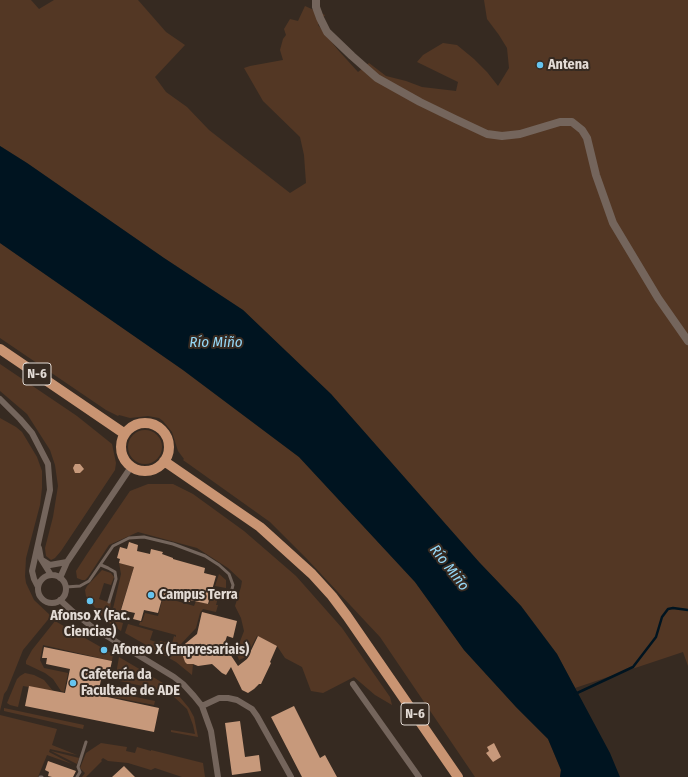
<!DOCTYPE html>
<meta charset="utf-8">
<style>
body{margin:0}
canvas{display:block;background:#362a21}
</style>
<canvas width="688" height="777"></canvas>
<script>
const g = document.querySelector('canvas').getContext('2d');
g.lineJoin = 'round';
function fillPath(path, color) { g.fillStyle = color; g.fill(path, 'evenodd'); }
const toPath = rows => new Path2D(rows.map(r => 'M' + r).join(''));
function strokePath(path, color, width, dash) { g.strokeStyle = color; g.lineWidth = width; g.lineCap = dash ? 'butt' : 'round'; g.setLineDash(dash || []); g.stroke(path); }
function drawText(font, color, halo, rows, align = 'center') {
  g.font = font + ' "Fira Sans Condensed",sans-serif'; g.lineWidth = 4; g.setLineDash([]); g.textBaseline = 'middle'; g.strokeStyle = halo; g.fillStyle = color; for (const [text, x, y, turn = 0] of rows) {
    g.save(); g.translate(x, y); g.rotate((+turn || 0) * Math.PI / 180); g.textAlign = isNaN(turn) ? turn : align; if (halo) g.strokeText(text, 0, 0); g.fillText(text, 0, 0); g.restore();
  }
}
const green = toPath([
 [0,0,31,0,39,9,54,0,138,0,166,32,185,45,155,77,166,92,187,107,209,130,290,193,306,183,304,155,300,137,263,101,244,68,250,66,283,60,280,50,283,39,286,35,284,29,290,19,298,21,305,6,325,15,318,25,338,50,358,72,369,63,386,76,406,81,422,87,456,91,458,82,417,62,423,55,443,43,457,45,474,59,487,72,498,86,509,68,507,48,499,35,487,19,484,0,688,0,688,666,683,652,575,688,557,654,521,606,479,562,331,394,243,310,164,258,27,163,0,146],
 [0,243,183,370,299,457,415,582,464,650,516,707,548,739,561,770,560,777,475,777,380,637,307,559,270,522,183,460,184,459,178,451,172,432,163,421,159,418,148,416,130,418,119,415,118,416,106,410,0,338],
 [0,364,77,416,112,444,116,463,115,470,61,551,55,558,51,560,46,556,45,548,53,517,58,486,55,465,50,450,27,414,0,391],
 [0,418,16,427,22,432,37,457,42,471,42,488,40,505,26,558,25,576,26,583,34,600,51,616,23,650,7,690,4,694,0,711],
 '128 447a17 17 0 1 1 34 0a17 17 0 1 1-34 0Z',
 [148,484,173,484,193,494,244,531,296,576,342,628,390,697,392,705,375,695,354,677,323,693,311,691,302,667,285,658,277,646,257,636,246,657,239,660,236,652,244,631,241,618,235,606,241,587,242,581,228,568,197,548,138,532,109,545,88,577,85,580,82,580,77,578,76,571,87,554,130,491],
 [119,563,134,567,119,615,112,613,121,574],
 [102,570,111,573,114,577,111,585,104,583,99,599,111,603,109,615,112,620,123,623,121,631,106,621,86,596,85,590,87,586],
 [219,574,226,580,226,588,215,586],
 [212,592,219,594,216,605,218,605,216,612,203,609,200,613,196,628,181,644,180,648,185,662,193,664,192,675,176,662,125,633,128,624,153,631,150,640,159,643,160,641,172,644,174,636,176,637,176,635,139,625,140,622,142,622,145,613,158,616,163,597,194,606,196,601,209,604],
 [55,621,113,654,112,661,43,645,40,660,44,668,68,673,64,692,61,691,53,679,45,673,26,664,26,661,32,650],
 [119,657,163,683,161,690,115,680],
 [25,673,34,675,44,680,53,691,23,686,18,707,10,705,7,703,17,679,20,676],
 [174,690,189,708,194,717,198,737,171,732,171,730,195,734,193,725,187,709,173,696],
 [112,692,155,701,154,705,112,697],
 [4,708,84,725,83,729,4,711],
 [0,715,57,729,52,745,77,755,50,749,49,752,72,764,47,755,38,777,0,777],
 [101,743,127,747,126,751,135,753,137,747,151,751,151,750,203,763,205,777,182,777,155,768,151,770,128,763,108,761,103,758,101,760,102,761,86,777,82,777,85,773,80,768,86,753],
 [51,751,79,758,77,764]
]);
const water = toPath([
 [0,146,27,163,164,258,243,310,331,394,479,562,521,606,557,654,610,753,620,777,560,777,561,770,548,739,516,707,464,650,415,582,299,457,183,370,0,243]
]);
const stream = toPath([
 [575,694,633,667,656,637,662,617,668,609,673,608,688,610]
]);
const building = toPath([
 [75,464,80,464,84,469,80,473,75,473,73,468],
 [129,542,138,545,137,551,150,554,151,549,163,552,162,554,173,558,173,559,205,568,204,573,216,576,208,604,190,600,190,602,163,595,158,613,144,610,141,621,133,619,135,613,121,610,134,567,119,563,120,559,117,558,120,547,127,549],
 [202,612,237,621,233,638,227,636,224,645,238,666,247,659,258,636,277,646,270,662,271,663,261,684,259,684,254,689,248,693,242,690,231,667,226,675,222,673,212,664,198,666,193,664,187,664,185,662,180,648,197,634],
 [44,647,112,661,110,670,103,669,98,695,159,708,154,732,25,706,29,686,65,693,70,669,46,664,47,658,42,658],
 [294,706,320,758,325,755,337,777,302,777,271,717],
 [240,721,245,757,259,755,261,771,232,775,225,723],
 [494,743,501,757,493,762,486,753,489,751,487,747],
 [48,761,76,771,73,777,52,777,48,776,49,772,45,770],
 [124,766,135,777,112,777]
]);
const service = toPath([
 [101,565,108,568,115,572,116,579,109,602],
 [66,587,80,586,89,581,113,546,129,538,144,537,173,544,205,556,219,565,229,574,233,585,231,593],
 [40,777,42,777],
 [77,777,80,772,78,767,86,742]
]);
const minor = toPath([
 [0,399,20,419,32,433,48,464,50,490,32,571,34,579,38,587],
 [39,548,41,559,51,575],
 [42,560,50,565,67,562],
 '38 589a14 14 0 1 1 28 0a14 14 0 1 1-28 0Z',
 [60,578,67,562,131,467],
 [60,600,71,610,92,627,174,677,183,684,194,696,202,706,211,731,218,777],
 [353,684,419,777],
 [202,706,219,698,228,698,237,700,252,709,257,716,291,777]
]);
const tertiary = toPath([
 [316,0,316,7,320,18,327,32,352,56,377,78,420,102,455,119,487,134,502,136,520,134,560,122,572,122,582,130,587,138,596,175,613,223,658,298,688,341]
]);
const trunk = toPath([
 [0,349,125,434],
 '121 447a24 24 0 1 1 48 0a24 24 0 1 1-48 0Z',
 [164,461,260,527,312,574,332,596,347,616,458,777]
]);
const markers = [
 [540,65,4,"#66c4ef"],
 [151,595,4,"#66c4ef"],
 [90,601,4,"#66c4ef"],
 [104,650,4,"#66c4ef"],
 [73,683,4,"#66c4ef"]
];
const shields = [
 [37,374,28],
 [415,714,28]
];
const shieldNames = [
 ["N-6",37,374],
 ["N-6",415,714]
];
const poiNames = [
 ["Antena",548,65],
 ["Campus Terra",159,595],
 ["Afonso X (Fac.",90,616,"center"],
 ["Ciencias)",90,632,"center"],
 ["Afonso X (Empresariais)",112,650],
 ["Cafetería da",81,675],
 ["Facultade de ADE",81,691]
];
const waterNames = [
 ["Río Miño",216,343],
 ["Río Miño",449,568,52]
];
fillPath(green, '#533724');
fillPath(water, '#001420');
strokePath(stream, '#001420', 2.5);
fillPath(building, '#c7997b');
strokePath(service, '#74655c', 3);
strokePath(minor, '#74655c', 6);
strokePath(tertiary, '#74655c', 8);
strokePath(trunk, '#c99472', 10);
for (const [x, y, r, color] of markers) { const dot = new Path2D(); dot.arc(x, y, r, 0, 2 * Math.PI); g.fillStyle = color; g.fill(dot); strokePath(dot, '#362a21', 1.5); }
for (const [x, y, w] of shields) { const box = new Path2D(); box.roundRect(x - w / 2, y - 11, w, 22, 3); g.fillStyle = '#362a21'; g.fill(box); strokePath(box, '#e3dbd5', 1); }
drawText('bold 13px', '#e3dbd5', null, shieldNames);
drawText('bold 14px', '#e3dbd5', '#362a21', poiNames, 'left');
drawText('italic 15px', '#95d7f6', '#362a21', waterNames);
</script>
